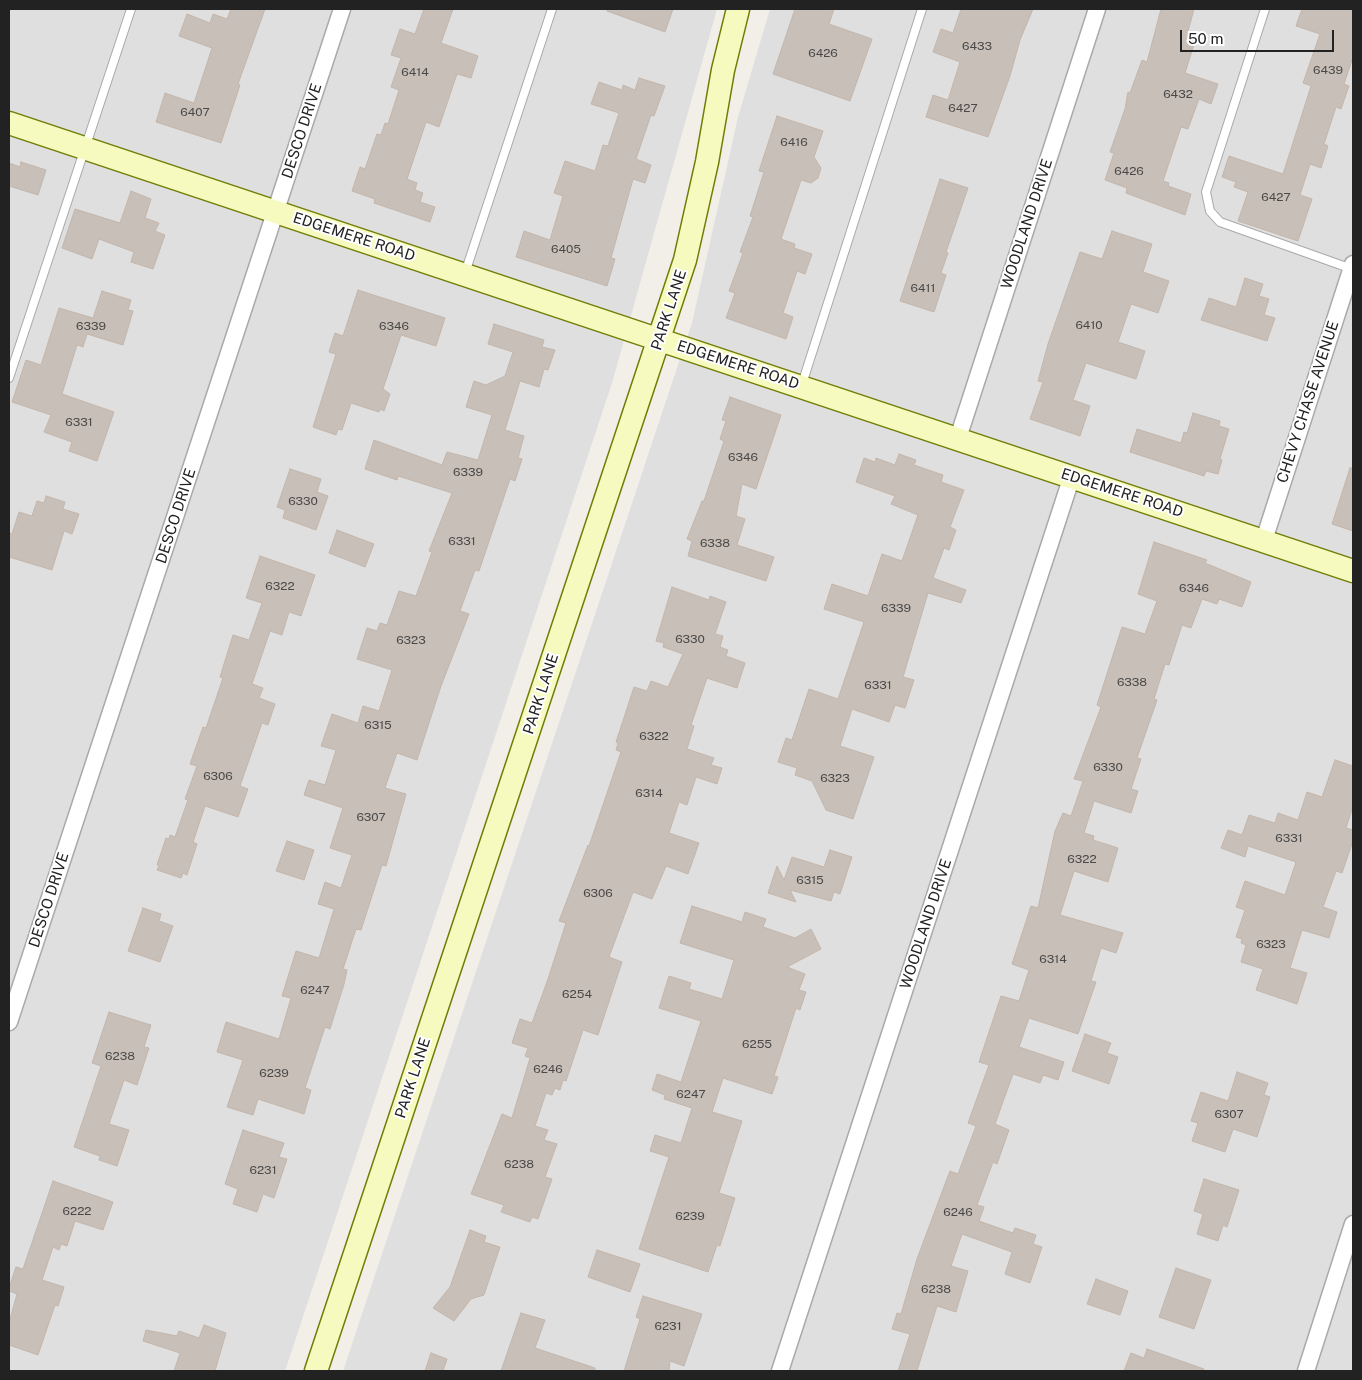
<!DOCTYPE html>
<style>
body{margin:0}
#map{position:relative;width:1362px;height:1380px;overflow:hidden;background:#f2efe9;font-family:"Public Sans",sans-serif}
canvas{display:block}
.frame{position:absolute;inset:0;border:10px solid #222;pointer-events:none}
.scale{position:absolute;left:1180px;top:30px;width:154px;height:22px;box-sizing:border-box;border:2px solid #222;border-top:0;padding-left:6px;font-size:15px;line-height:18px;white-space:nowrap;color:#222;-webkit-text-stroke:4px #fff;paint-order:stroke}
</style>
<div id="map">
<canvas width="1362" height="1380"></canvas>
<div class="frame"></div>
<div class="scale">50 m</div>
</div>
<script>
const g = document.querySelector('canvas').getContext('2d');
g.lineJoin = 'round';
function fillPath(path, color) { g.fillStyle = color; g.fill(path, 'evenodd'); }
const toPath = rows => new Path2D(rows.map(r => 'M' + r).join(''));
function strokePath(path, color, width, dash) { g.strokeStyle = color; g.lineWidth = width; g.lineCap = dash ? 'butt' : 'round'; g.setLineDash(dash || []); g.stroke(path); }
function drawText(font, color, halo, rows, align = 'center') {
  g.font = font + ' "Public Sans",sans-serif'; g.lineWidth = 4; g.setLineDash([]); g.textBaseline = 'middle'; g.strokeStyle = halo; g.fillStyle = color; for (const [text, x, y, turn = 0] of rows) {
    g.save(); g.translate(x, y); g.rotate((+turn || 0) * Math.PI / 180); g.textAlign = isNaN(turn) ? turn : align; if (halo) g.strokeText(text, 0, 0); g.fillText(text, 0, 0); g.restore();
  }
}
const residential = toPath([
 [9,9,717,9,612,383,285,1371,9,1371],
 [770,9,1353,9,1353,1371,343,1371,692,323,738,117]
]);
const building = toPath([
 [231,9,265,9,238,84,240,85,221,143,156,122,165,93,194,103,212,48,179,36,187,14,210,23,213,14,227,19,231,9],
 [424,9,453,9,441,43,478,56,471,78,457,74,439,127,426,122,407,179,417,183,415,190,423,193,420,202,435,207,430,222,374,203,375,199,352,191,360,167,365,169,377,134,381,135,385,123,388,124,399,90,391,87,401,58,391,55,400,29,415,34,424,9],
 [607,9,673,9,665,32,607,11,607,9],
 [795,9,834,9,829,24,872,39,850,101,773,74,795,9],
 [961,9,1033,9,1020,40,1010,76,988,137,926,117,933,95,948,100,960,62,933,52,941,29,953,33,961,9],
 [1161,9,1194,9,1187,35,1196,38,1185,73,1218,84,1211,104,1199,99,1188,129,1181,127,1163,181,1169,183,1168,186,1191,194,1185,215,1126,193,1127,188,1105,180,1114,153,1110,152,1125,109,1128,92,1130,93,1142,60,1147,62,1161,9],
 [1302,9,1353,9,1353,57,1344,84,1349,86,1341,109,1336,107,1324,144,1328,146,1321,168,1310,164,1300,195,1312,199,1298,241,1238,221,1248,192,1234,187,1236,182,1222,177,1229,156,1283,174,1311,86,1303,83,1320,34,1296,26,1302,9],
 [639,78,665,86,654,116,651,115,636,159,651,165,645,183,633,179,611,258,615,259,607,286,516,257,524,231,550,240,563,196,554,193,565,161,595,171,603,145,608,146,619,113,591,104,599,82,622,90,623,85,635,90,639,78],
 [777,116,823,131,814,157,821,168,818,178,811,183,801,180,781,239,795,244,794,248,812,254,805,274,797,271,783,313,793,317,786,339,726,318,735,293,729,291,743,253,740,252,753,217,750,216,764,172,759,171,777,116],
 [21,162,46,170,38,195,9,186,9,163,20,167,21,162],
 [940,179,968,188,946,252,948,253,941,273,946,275,934,312,900,301,940,179],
 [131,191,151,199,145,218,159,223,155,231,165,235,153,269,131,262,134,252,99,239,92,259,62,248,75,209,120,223,131,191],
 [1112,231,1152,244,1143,272,1169,281,1158,313,1131,304,1118,342,1145,351,1136,379,1086,363,1073,400,1090,406,1080,436,1030,419,1043,382,1038,381,1048,344,1080,252,1102,259,1112,231],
 [1245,278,1263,284,1259,296,1269,299,1264,315,1275,318,1267,341,1201,320,1209,298,1236,307,1245,278],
 [358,290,445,318,436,346,401,335,383,389,390,394,384,411,380,409,379,412,351,403,342,430,338,429,336,435,313,427,336,354,329,352,335,333,343,336,358,290],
 [102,291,131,300,128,310,133,311,123,345,87,334,83,347,77,345,62,394,114,412,97,461,69,451,72,442,44,432,51,415,12,402,26,360,41,365,59,308,93,318,102,291],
 [494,324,544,340,542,347,555,350,548,370,544,369,539,387,520,381,505,430,524,436,518,458,522,459,515,481,510,479,479,571,475,570,460,611,469,614,441,686,417,760,397,753,385,788,406,794,386,866,382,865,361,930,356,929,343,969,347,970,344,984,330,1029,325,1027,305,1088,311,1090,304,1114,258,1099,253,1115,227,1107,243,1060,217,1052,226,1022,279,1039,291,998,282,996,296,951,319,958,334,909,318,904,325,882,341,888,352,855,330,848,343,808,304,795,309,780,325,785,336,750,321,746,332,714,358,723,363,706,379,711,392,670,357,659,367,628,377,631,380,623,387,625,399,591,416,596,432,552,429,551,452,493,398,476,397,480,365,469,374,440,442,465,447,452,478,460,492,415,466,407,474,381,486,385,505,376,513,352,488,344,494,324],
 [730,397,781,415,756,489,742,484,736,516,745,519,737,545,774,557,766,581,688,556,692,541,687,539,702,501,704,501,724,441,720,439,726,421,722,420,730,397],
 [1193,413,1220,421,1219,426,1229,429,1220,459,1222,460,1218,474,1206,471,1204,476,1130,452,1137,429,1181,443,1184,432,1187,433,1193,413],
 [899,454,916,460,914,465,943,475,941,482,964,490,950,527,956,530,949,550,944,548,933,578,966,590,961,603,928,593,903,677,914,680,905,708,895,705,889,722,852,709,840,746,874,757,853,819,826,810,812,781,795,775,797,768,778,762,786,738,792,740,809,689,838,699,864,622,824,609,832,584,868,596,882,554,902,561,918,515,891,504,895,496,856,482,864,458,875,462,876,458,895,465,899,454],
 [1350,468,1353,468,1353,531,1332,524,1350,468],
 [290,469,321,479,317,492,328,496,316,530,283,518,285,510,277,507,290,469],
 [46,496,65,502,63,509,79,514,72,534,64,531,52,570,9,557,9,533,12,534,19,512,32,516,37,501,44,503,46,496],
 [337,530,374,544,365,567,329,553,337,530],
 [1154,542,1207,560,1205,563,1251,582,1242,607,1219,599,1217,604,1202,599,1191,628,1182,625,1169,665,1165,664,1154,699,1157,700,1137,758,1141,759,1131,789,1138,791,1131,813,1094,801,1084,833,1094,836,1093,840,1118,848,1108,882,1074,871,1060,915,1123,933,1116,953,1101,948,1091,981,1096,982,1078,1034,1029,1018,1019,1047,1064,1062,1058,1080,1043,1075,1040,1083,1013,1074,995,1124,1009,1130,997,1164,993,1162,977,1205,984,1207,979,1221,1013,1233,1015,1228,1036,1235,1033,1244,1042,1247,1030,1283,1005,1274,1012,1252,962,1234,951,1266,968,1271,956,1312,937,1306,917,1371,898,1371,910,1334,892,1329,897,1313,901,1314,917,1259,945,1184,950,1171,958,1174,976,1126,968,1123,989,1065,979,1062,1001,996,1019,1001,1029,970,1012,964,1031,906,1038,908,1055,831,1063,813,1071,816,1083,781,1074,779,1101,707,1097,705,1122,627,1145,634,1157,601,1138,594,1154,542],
 [260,556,315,575,301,616,289,612,282,635,270,631,252,684,263,688,259,698,275,704,268,725,262,723,240,786,248,789,238,817,205,806,193,842,197,844,187,875,183,873,181,878,157,870,159,866,157,865,166,838,169,839,170,835,175,837,188,800,185,799,197,766,190,764,203,727,206,728,223,678,220,677,233,635,249,640,262,603,246,598,260,556],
 [672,587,709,600,710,596,726,602,715,634,723,636,720,647,728,650,726,656,745,663,737,688,707,678,691,725,694,726,687,749,714,758,711,765,722,768,717,784,696,777,687,805,679,802,669,833,699,843,688,874,666,866,652,899,633,892,609,957,622,962,598,1035,583,1030,566,1081,563,1080,560,1090,555,1088,552,1095,546,1093,535,1126,548,1130,544,1140,557,1144,545,1177,552,1179,538,1219,532,1217,530,1222,501,1212,504,1205,471,1194,502,1114,512,1118,530,1058,525,1056,528,1048,512,1043,520,1019,532,1023,548,979,566,923,559,921,588,845,589,846,621,752,616,750,618,743,616,742,634,687,647,691,651,681,668,687,683,654,663,647,664,643,656,641,672,587],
 [1335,760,1353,766,1353,806,1346,828,1353,830,1353,841,1342,873,1336,871,1323,907,1337,912,1329,938,1302,930,1290,968,1307,973,1297,1004,1256,990,1263,969,1241,962,1246,945,1241,943,1242,939,1236,937,1245,910,1236,907,1245,881,1285,895,1296,862,1248,846,1245,857,1221,848,1228,830,1242,835,1249,815,1275,823,1278,813,1298,820,1307,792,1322,797,1335,760],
 [287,841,314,850,304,880,276,871,287,841],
 [830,850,852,857,840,894,834,892,831,901,790,890,796,902,768,893,777,866,784,880,792,857,824,867,830,850],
 [692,906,742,922,745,912,766,919,763,927,795,938,811,929,821,949,787,967,805,974,799,990,806,992,800,1010,796,1008,774,1076,778,1077,772,1094,723,1078,712,1112,742,1121,719,1193,735,1198,720,1246,717,1245,708,1272,639,1249,669,1157,650,1151,655,1135,681,1143,692,1108,664,1099,665,1095,652,1090,657,1074,681,1082,701,1021,659,1008,669,976,691,983,689,989,722,999,734,960,680,943,692,906],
 [143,908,161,914,159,921,173,926,160,962,128,951,143,908],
 [109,1012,151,1025,144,1047,149,1048,137,1085,124,1080,109,1124,129,1130,117,1166,99,1160,100,1156,74,1147,101,1066,92,1063,109,1012],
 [1085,1034,1111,1043,1107,1053,1118,1057,1109,1084,1072,1071,1085,1034],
 [1237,1072,1268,1083,1264,1095,1270,1097,1257,1137,1233,1129,1225,1152,1192,1141,1198,1123,1191,1121,1201,1092,1228,1101,1237,1072],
 [243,1130,284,1143,279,1157,287,1159,274,1198,263,1194,257,1212,233,1204,238,1189,225,1184,243,1130],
 [1204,1179,1239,1190,1227,1227,1223,1225,1218,1241,1197,1234,1203,1214,1194,1211,1204,1179],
 [53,1181,113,1202,103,1230,75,1221,67,1246,61,1244,59,1250,53,1247,42,1280,64,1287,58,1306,55,1305,38,1355,9,1345,9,1323,17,1294,9,1291,9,1288,16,1267,23,1269,53,1181],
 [470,1230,486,1236,484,1242,500,1247,484,1295,471,1299,454,1321,433,1308,450,1287,470,1230],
 [597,1250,640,1264,630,1292,588,1277,597,1250],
 [1176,1268,1211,1280,1194,1329,1159,1317,1176,1268],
 [1096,1279,1128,1291,1120,1315,1087,1304,1096,1279],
 [643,1296,702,1314,684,1366,670,1361,669,1371,624,1371,640,1319,636,1317,643,1296],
 [521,1313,545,1320,535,1348,595,1368,595,1371,501,1371,521,1313],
 [204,1325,226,1333,215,1371,174,1371,180,1353,143,1341,146,1330,177,1336,179,1331,199,1338,204,1325],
 [1147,1349,1204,1369,1203,1371,1124,1371,1131,1353,1144,1358,1147,1349],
 [431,1353,447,1359,443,1371,425,1371,431,1353]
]);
const lane = toPath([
 [1265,9,1206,192,1210,211,1220,222,1352,269],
 [465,273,552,9],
 [9,378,131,9],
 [802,384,922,9]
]);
const street = toPath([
 [958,438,1097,9],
 [1264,540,1353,264],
 [9,1022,342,9],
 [780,1371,1072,476],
 [1306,1371,1353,1224]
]);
const secondary = toPath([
 [9,123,1353,571],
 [316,1371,685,260,707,162,723,70,738,9]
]);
const numberNames = [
 ["6433",977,46],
 ["6426",823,53],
 ["6439",1328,70],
 ["6414",415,72],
 ["6432",1178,94],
 ["6427",963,108],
 ["6407",195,112],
 ["6416",794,142],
 ["6426",1129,171],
 ["6427",1276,197],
 ["6405",566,249],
 ["6411",923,288],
 ["6410",1089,325],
 ["6339",91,326],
 ["6346",394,326],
 ["6331",79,422],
 ["6346",743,457],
 ["6339",468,472],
 ["6330",303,501],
 ["6331",462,541],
 ["6338",715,543],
 ["6322",280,586],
 ["6346",1194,588],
 ["6339",896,608],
 ["6330",690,639],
 ["6323",411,640],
 ["6338",1132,682],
 ["6331",878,685],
 ["6315",378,725],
 ["6322",654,736],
 ["6330",1108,767],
 ["6306",218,776],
 ["6323",835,778],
 ["6314",649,793],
 ["6307",371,817],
 ["6331",1289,838],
 ["6322",1082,859],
 ["6315",810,880],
 ["6306",598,893],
 ["6323",1271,944],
 ["6314",1053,959],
 ["6247",315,990],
 ["6254",577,994],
 ["6255",757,1044],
 ["6238",120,1056],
 ["6246",548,1069],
 ["6239",274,1073],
 ["6247",691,1094],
 ["6307",1229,1114],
 ["6238",519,1164],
 ["6231",263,1170],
 ["6222",77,1211],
 ["6246",958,1212],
 ["6239",690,1216],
 ["6238",936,1289],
 ["6231",668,1326]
];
const streetNames = [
 ["DESCO DRIVE",302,131,-72],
 ["WOODLAND DRIVE",1027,224,-72],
 ["EDGEMERE ROAD",354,237,18],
 ["PARK LANE",669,310,-72],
 ["EDGEMERE ROAD",738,365,18],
 ["CHEVY CHASE AVENUE",1308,402,-72],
 ["EDGEMERE ROAD",1122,493,18],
 ["DESCO DRIVE",176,516,-72],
 ["PARK LANE",541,694,-72],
 ["DESCO DRIVE",49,900,-72],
 ["WOODLAND DRIVE",926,924,-72],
 ["PARK LANE",413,1078,-72]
];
fillPath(residential, '#e0dfdf');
fillPath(building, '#c7bfb8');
strokePath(building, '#c4b6ab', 1);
strokePath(lane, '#a9a9a9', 10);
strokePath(street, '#a9a9a9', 19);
strokePath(secondary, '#707d05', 25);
strokePath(lane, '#fff', 8);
strokePath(street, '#fff', 16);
strokePath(secondary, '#f7fabf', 22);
drawText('12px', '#4b4948', null, numberNames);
drawText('15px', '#222', '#fff', streetNames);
</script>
